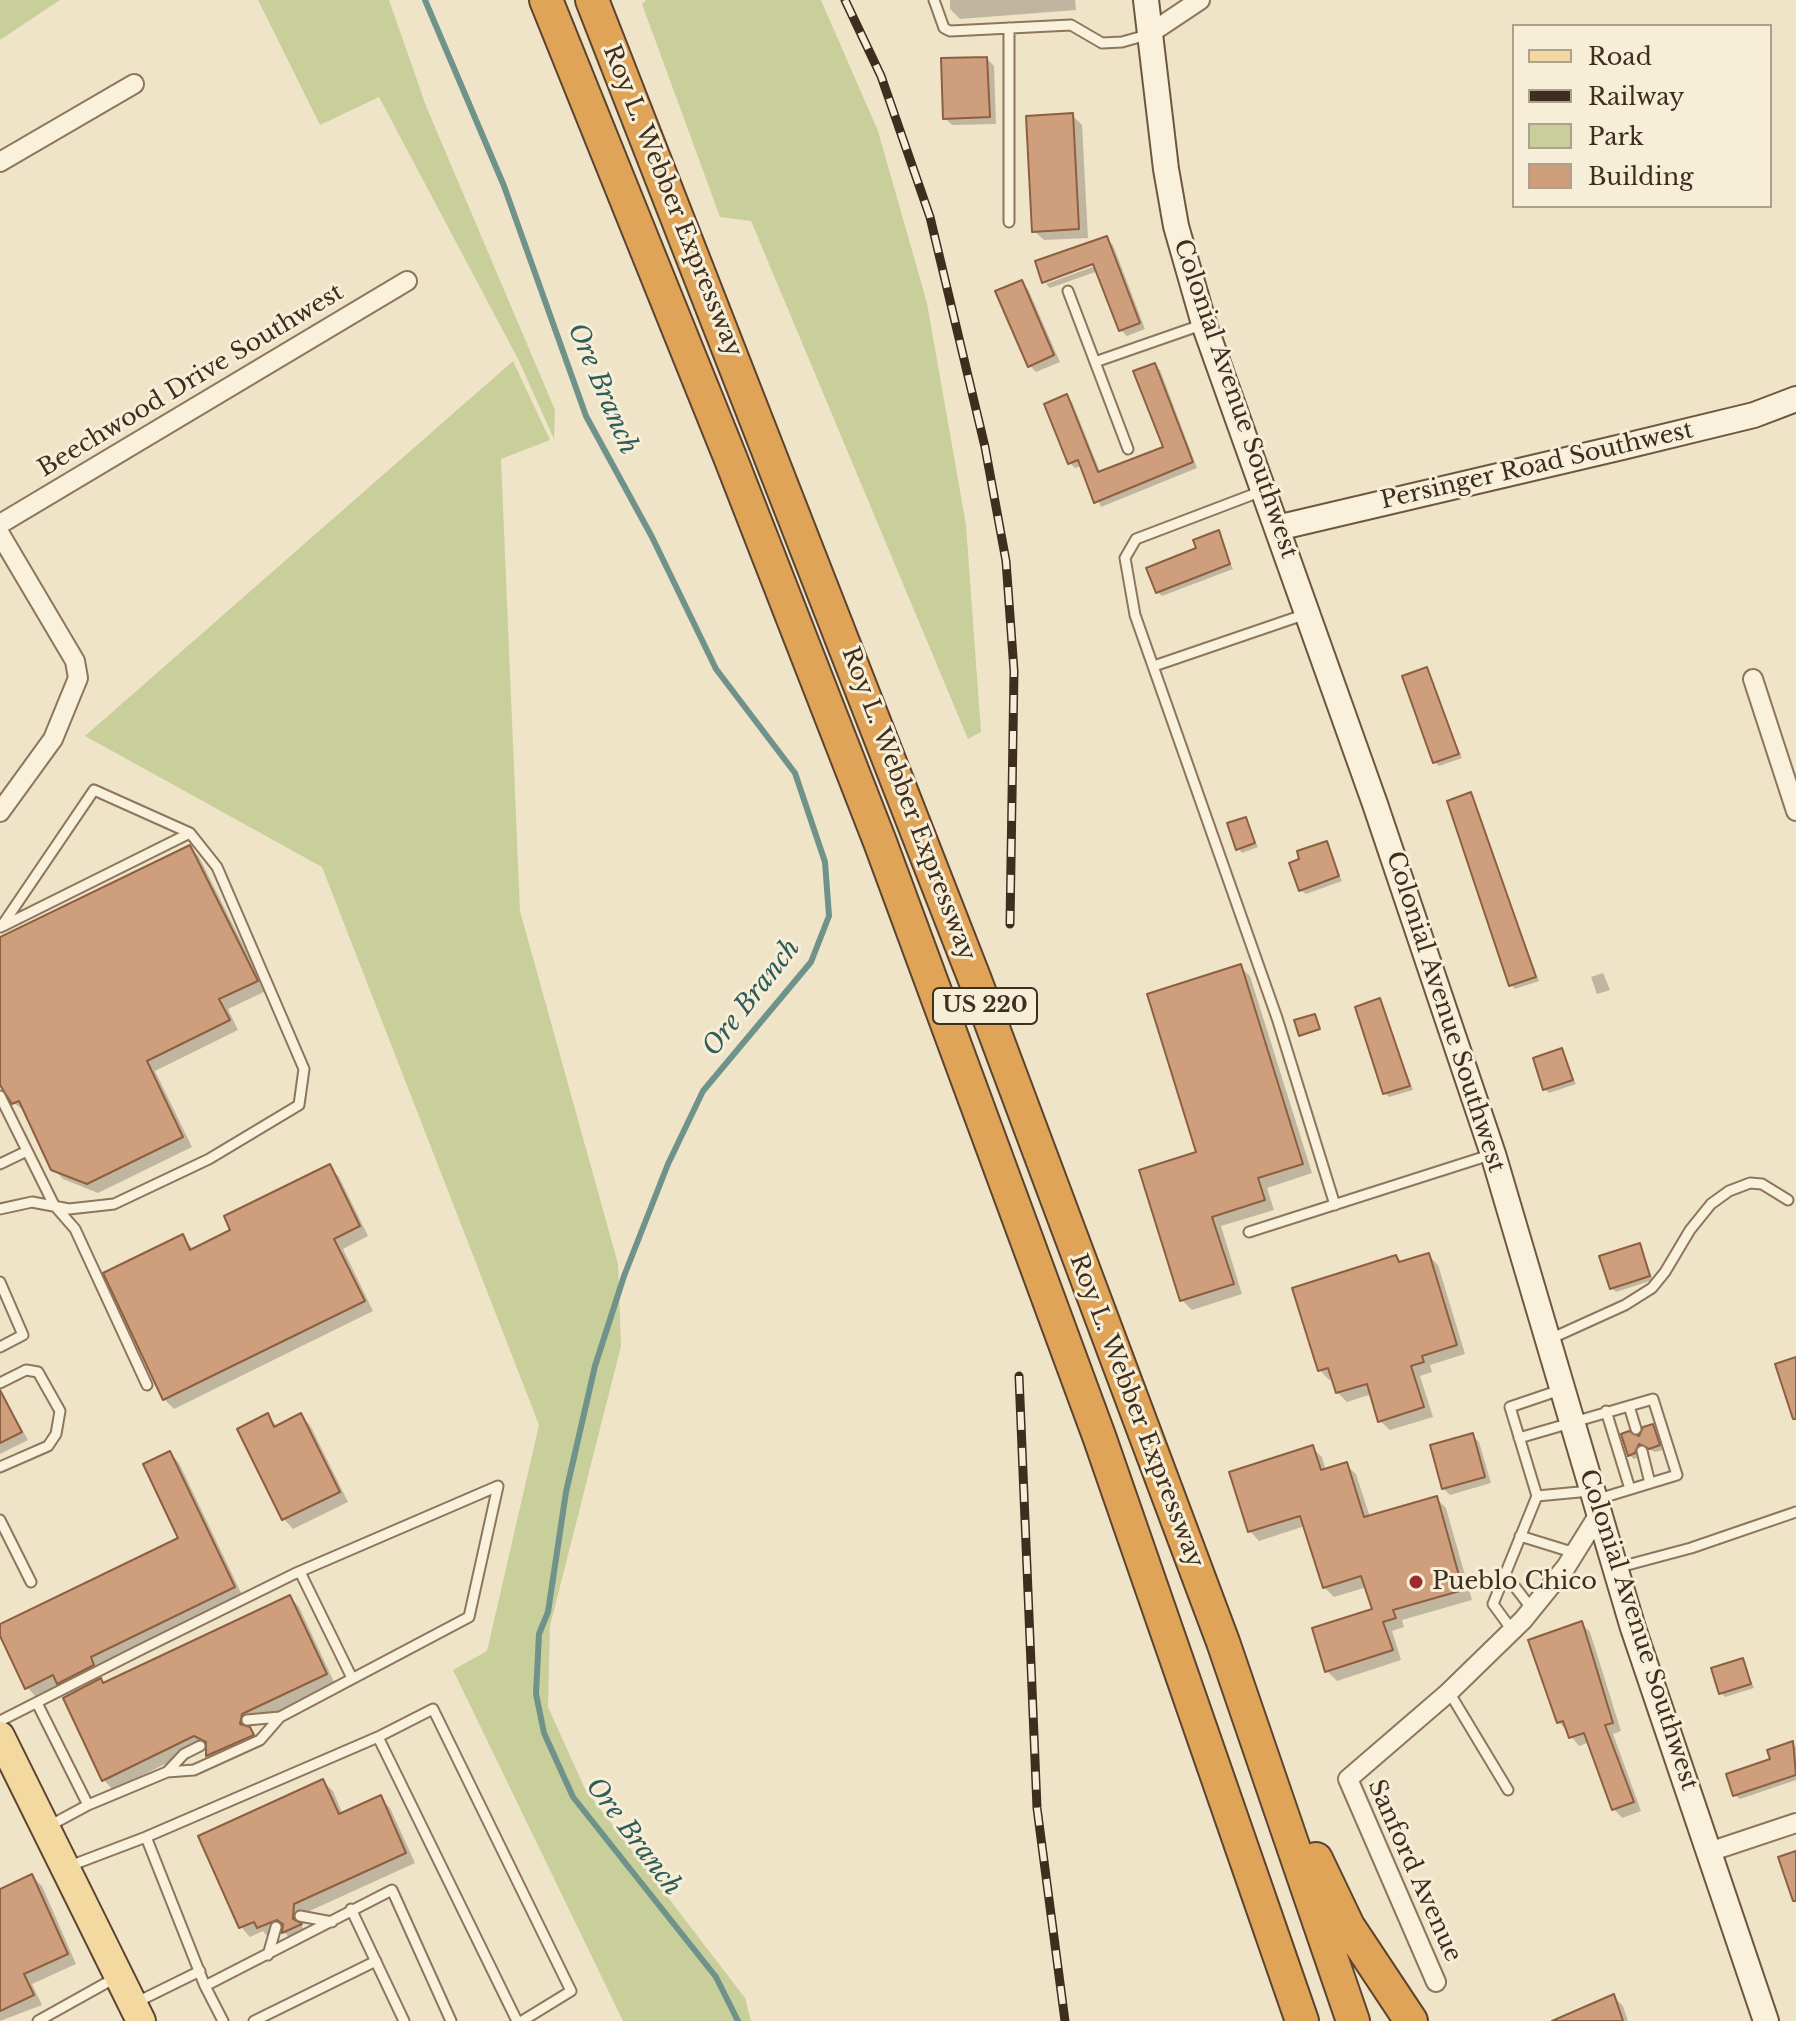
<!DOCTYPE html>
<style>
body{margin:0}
#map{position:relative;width:1796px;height:2021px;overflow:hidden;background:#f0e4c8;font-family:"Libre Baskerville",serif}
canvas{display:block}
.legend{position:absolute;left:1512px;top:24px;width:260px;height:184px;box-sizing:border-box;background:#f7eed8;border:2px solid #ada18e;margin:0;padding:10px 14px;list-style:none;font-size:24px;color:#3d2e20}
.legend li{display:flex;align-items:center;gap:16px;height:40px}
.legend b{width:40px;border:2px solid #ada18e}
</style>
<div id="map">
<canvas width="1796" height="2021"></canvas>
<ul class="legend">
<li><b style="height:10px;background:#f3d9a0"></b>Road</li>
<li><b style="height:10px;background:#3d2e20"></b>Railway</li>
<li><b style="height:22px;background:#c9cf9b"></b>Park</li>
<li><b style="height:22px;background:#cf9f7d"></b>Building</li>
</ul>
</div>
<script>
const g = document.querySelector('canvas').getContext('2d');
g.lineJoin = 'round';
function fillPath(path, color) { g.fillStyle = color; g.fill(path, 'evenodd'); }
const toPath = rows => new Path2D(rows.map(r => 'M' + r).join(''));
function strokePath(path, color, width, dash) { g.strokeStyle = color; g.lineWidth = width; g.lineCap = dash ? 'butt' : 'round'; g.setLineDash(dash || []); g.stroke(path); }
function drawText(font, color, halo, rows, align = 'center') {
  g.font = font + ' "Libre Baskerville",serif'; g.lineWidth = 6; g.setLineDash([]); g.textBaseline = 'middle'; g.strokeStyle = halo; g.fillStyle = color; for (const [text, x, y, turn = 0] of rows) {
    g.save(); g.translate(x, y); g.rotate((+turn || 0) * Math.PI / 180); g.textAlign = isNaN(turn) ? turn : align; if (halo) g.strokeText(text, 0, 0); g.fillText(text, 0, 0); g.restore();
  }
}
const green = toPath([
 [0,0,60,0,0,40],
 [258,0,389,0,426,106,555,410,554,439,518,359,379,97,320,125],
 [646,0,821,0,878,131,927,303,966,525,981,732,968,739,751,221,720,217,642,4],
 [513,361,550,440,501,459,520,911,618,1264,621,1346,550,1626,548,1707,585,1789,745,1998,751,2021,623,2021,453,1670,487,1651,539,1425,322,867,85,736]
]);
const shadow = toPath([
 [950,0,1075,0,1076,10,960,19,950,9],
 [987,59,994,66,996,124,952,125,945,118],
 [1072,115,1082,125,1088,238,1044,240,1034,231],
 [1106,239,1113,245,1145,329,1127,336,1121,330,1098,271,1050,288,1046,284,1103,263,1102,259,1044,282,1037,263],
 [1021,282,1028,289,1060,362,1036,372,1029,365],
 [1154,365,1160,370,1197,468,1101,507,1082,466,1075,468,1070,463,1047,405,1066,397,1072,402,1101,474,1166,449],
 [1218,533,1233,569,1162,596,1158,592],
 [1426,669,1462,758,1439,766,1435,762],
 [1471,795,1539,981,1515,989,1511,985],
 [1245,819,1258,847,1242,853,1238,848],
 [1326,843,1342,881,1306,894,1301,890],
 [190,847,199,857,266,991,228,1009,238,1030,155,1071,192,1147,98,1193,63,1179,53,1168,26,1112,14,1103,0,1080,0,940],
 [1240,967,1250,976,1312,1173,1267,1188,1274,1210,1221,1226,1242,1294,1192,1310,1182,1300,1198,1154],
 [1603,973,1610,990,1597,994,1591,977],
 [1380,1001,1413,1090,1389,1097,1385,1093],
 [1562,1050,1576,1084,1549,1093,1545,1089],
 [330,1167,339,1177,368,1236,343,1249,373,1311,174,1409,164,1399,182,1236,194,1250,233,1231],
 [1639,1245,1653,1280,1616,1292,1612,1288],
 [1428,1255,1438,1265,1465,1354,1430,1365,1432,1372,1420,1376,1433,1417,1390,1430,1380,1421,1372,1394,1347,1402,1337,1392,1333,1378,1329,1380,1320,1370,1396,1258,1402,1264],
 [3,1396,28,1440,0,1454,0,1398],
 [267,1416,278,1427,301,1416,310,1425,348,1502,293,1529,284,1519,240,1430],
 [1652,1426,1663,1450,1655,1452,1644,1447,1639,1457,1634,1459,1629,1455],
 [1472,1435,1479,1442,1491,1483,1450,1495,1443,1488],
 [1312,1448,1322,1457,1326,1471,1346,1465,1356,1474,1370,1517,1436,1498,1446,1508,1472,1600,1402,1620,1404,1627,1392,1631,1401,1660,1337,1681,1327,1671,1374,1610,1367,1587,1334,1597,1324,1587,1305,1526,1259,1541,1250,1531],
 [170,1453,179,1463,243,1597,99,1667,103,1675,68,1692,61,1685,36,1697,27,1687,0,1626,181,1539],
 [290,1597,299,1607,335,1684,251,1724,250,1730,262,1744,218,1765,208,1755,205,1744,113,1790,104,1780,105,1685],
 [1581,1623,1590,1632,1621,1731,1613,1734,1641,1811,1622,1818,1614,1809,1590,1742,1579,1746,1559,1722],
 [1743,1660,1754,1688,1725,1697,1721,1693],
 [1793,1744,1796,1747,1796,1780,1740,1799,1735,1795],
 [323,1781,333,1791,343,1815,380,1798,390,1808,415,1863,303,1914,302,1927,309,1934,293,1941,283,1931,268,1937,263,1931,250,1937,241,1927],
 [32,1876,42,1886,76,1964,32,1984,42,2005,0,2021,0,1891],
 [1613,1996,1623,2006,1628,2021,1565,2021]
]);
const stream = toPath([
 [425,0,504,186,586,416,652,537,716,669,795,773,825,862,829,916,811,962,703,1091,668,1164,624,1276,595,1366,566,1492,548,1612,539,1634,536,1694,544,1733,573,1797,716,1977,738,2021]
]);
const building = toPath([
 [987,57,990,117,943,119,941,58,987,57],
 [1073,113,1079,229,1032,232,1026,116,1073,113],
 [1107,236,1140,323,1119,331,1093,264,1042,283,1035,261,1107,236],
 [1022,280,1054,355,1028,367,995,291,1022,280],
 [1155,363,1193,462,1094,503,1078,460,1068,464,1044,404,1067,394,1098,472,1163,447,1133,371,1155,363],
 [1219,530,1230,564,1156,593,1146,568,1196,548,1193,540,1219,530],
 [1427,667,1459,754,1433,763,1402,676,1427,667],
 [1471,792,1536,977,1509,986,1447,801,1471,792],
 [1246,817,1255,843,1236,850,1227,823,1246,817],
 [1327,841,1339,876,1299,891,1289,863,1299,859,1297,851,1327,841],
 [190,845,258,981,219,999,230,1020,147,1061,183,1137,87,1184,51,1170,19,1101,12,1104,0,1085,0,937,190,845],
 [1241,964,1303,1164,1258,1178,1265,1200,1212,1217,1234,1284,1180,1301,1139,1170,1196,1152,1147,994,1241,964],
 [1380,998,1410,1086,1383,1094,1355,1007,1380,998],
 [1315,1014,1320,1029,1299,1036,1294,1020,1315,1014],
 [1562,1048,1573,1080,1543,1090,1533,1058,1562,1048],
 [330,1164,360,1226,334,1239,365,1301,163,1400,103,1273,183,1234,190,1250,230,1230,224,1216,330,1164],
 [1640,1243,1650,1276,1610,1289,1599,1256,1640,1243],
 [1429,1253,1457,1345,1422,1356,1424,1362,1411,1366,1424,1407,1378,1422,1367,1384,1336,1393,1328,1368,1318,1371,1292,1288,1396,1255,1399,1262,1429,1253],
 [1796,1357,1796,1419,1793,1419,1775,1364,1796,1357],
 [0,1390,22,1432,0,1443,0,1390],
 [268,1413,274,1427,301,1413,340,1492,282,1520,237,1429,268,1413],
 [1653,1424,1660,1445,1649,1449,1639,1444,1635,1453,1628,1456,1621,1434,1629,1431,1639,1436,1643,1427,1653,1424],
 [1473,1433,1485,1477,1442,1489,1430,1445,1473,1433],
 [1313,1445,1321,1470,1347,1462,1364,1517,1437,1496,1463,1590,1393,1610,1396,1618,1383,1622,1393,1650,1325,1672,1312,1628,1372,1609,1361,1576,1323,1588,1300,1516,1248,1532,1229,1472,1313,1445],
 [170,1451,235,1587,91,1657,94,1665,57,1684,53,1675,25,1689,0,1636,0,1624,178,1538,143,1464,170,1451],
 [290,1595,327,1674,242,1714,240,1724,250,1727,254,1735,206,1756,206,1742,194,1736,102,1781,63,1698,101,1678,103,1683,290,1595],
 [1582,1621,1613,1723,1605,1725,1634,1802,1612,1810,1584,1733,1569,1738,1563,1721,1557,1723,1528,1640,1582,1621],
 [1743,1658,1751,1684,1719,1694,1711,1668,1743,1658],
 [1793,1741,1796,1775,1733,1796,1726,1774,1770,1759,1767,1750,1793,1741],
 [323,1779,339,1814,381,1795,406,1853,294,1904,293,1919,302,1924,282,1933,283,1924,277,1920,257,1928,254,1922,239,1928,198,1836,323,1779],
 [1796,1851,1796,1901,1793,1901,1778,1857,1796,1851],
 [32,1874,68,1954,24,1974,34,1995,0,2011,0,1889,32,1874],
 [1614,1994,1623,2021,1552,2021,1614,1994]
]);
const lane = toPath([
 [934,0,944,28,950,31,1071,25,1102,43,1122,42,1147,35],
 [1009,28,1009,222],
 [1068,291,1128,449],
 [1095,362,1204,324],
 [1262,491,1136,539,1125,558,1135,615,1277,1018,1335,1205],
 [1154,666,1306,614],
 [3,926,190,833],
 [0,1096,54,1205,75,1229,147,1385],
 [0,1164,27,1151],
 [0,1209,32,1202,69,1209,114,1204,209,1159,299,1105,304,1069,217,867,190,833,94,790,1,927],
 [1249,1232,1493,1154],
 [0,1282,23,1335,0,1347],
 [1550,1339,1625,1305,1652,1288,1665,1272,1690,1230,1711,1204,1729,1191,1750,1183,1762,1184,1788,1200],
 [0,1383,26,1370,38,1372,60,1411,56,1434,48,1446,0,1467],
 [1629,1406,1636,1429],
 [1606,1411,1630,1489],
 [1519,1438,1653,1399,1677,1475,1595,1500],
 [1642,1451,1650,1483],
 [1537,1496,1590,1491],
 [0,1520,31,1582],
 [1520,1536,1575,1553],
 [1616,1568,1691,1548,1796,1512],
 [300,1572,352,1678],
 [1505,1574,1532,1609],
 [1512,1630,1493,1604,1537,1496,1510,1407,1560,1390],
 [1449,1692,1508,1790],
 [247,1720,280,1717],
 [0,1721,138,1651,294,1574,498,1486,469,1617,280,1717,260,1740,194,1770,167,1772,88,1805,37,1703],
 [378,1737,517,2021],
 [167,1772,184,1754,200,1746],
 [49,1826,88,1805],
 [67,1867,146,1837],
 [351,1909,404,2021],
 [300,1916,332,1922],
 [268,1955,276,1927],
 [205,1986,223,2021],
 [135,2003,200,1971],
 [38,2021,115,1978],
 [254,2021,376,1961],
 [451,2021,392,1890,205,1986,146,1837,378,1737,433,1709,571,1991,522,2021]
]);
const street = toPath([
 [1149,34,1200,0],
 [0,162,134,84],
 [0,524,407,281],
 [0,534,75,661,78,678,53,739,0,812],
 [1753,679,1796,811],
 [1709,1852,1796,1823],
 [1436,1982,1348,1779,1449,1692,1523,1620,1566,1567,1599,1514]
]);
const secondary = toPath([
 [1146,0,1166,169,1176,226,1204,324,1375,804,1493,1154,1633,1628,1766,2021],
 [1277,528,1622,447,1754,415,1796,399]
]);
const primary = toPath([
 [0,1736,141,2021]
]);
const highway = toPath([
 [546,0,730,457,880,842,1099,1436,1302,2021],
 [592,0,975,980,1223,1642,1353,2021],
 [1316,1859,1348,1926,1411,2021]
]);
const rail = toPath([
 [845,0,881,76,930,217,985,447,1006,561,1014,671,1010,924],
 [1019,1376,1037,1808,1065,2021]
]);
const markers = [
 [1416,1582,8,"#9e2a2b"]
];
const shields = [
 [985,1006,104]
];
const shieldNames = [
 ["US 220",985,1006]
];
const streetNames = [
 ["Roy L. Webber Expressway",672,201,68],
 ["Beechwood Drive Southwest",191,381,-31],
 ["Colonial Avenue Southwest",1235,399,71],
 ["Persinger Road Southwest",1537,466,-13],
 ["Roy L. Webber Expressway",908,804,69],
 ["Colonial Avenue Southwest",1445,1012,72],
 ["Roy L. Webber Expressway",1136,1411,69],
 ["Colonial Avenue Southwest",1638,1630,72],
 ["Sanford Avenue",1414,1871,66]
];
const poiNames = [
 ["Pueblo Chico",1432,1582]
];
const waterNames = [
 ["Ore Branch",602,389,67],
 ["Ore Branch",752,998,-52],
 ["Ore Branch",633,1837,53]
];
fillPath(green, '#c9cf9b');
fillPath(shadow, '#0003');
strokePath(stream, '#6f938a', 6);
fillPath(building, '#cf9f7d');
strokePath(building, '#8d5f41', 2);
strokePath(lane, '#8d765c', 13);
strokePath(street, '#8d765c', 22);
strokePath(secondary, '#6f573f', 28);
strokePath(primary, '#5b4430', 32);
strokePath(highway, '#5b4430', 36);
strokePath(lane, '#faf1dc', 9);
strokePath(street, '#faf1dc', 18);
strokePath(secondary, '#faf1dc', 24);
strokePath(primary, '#f3d9a0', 28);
strokePath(highway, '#e0a458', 32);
strokePath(rail, '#3d2e20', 9);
strokePath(rail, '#f7eed8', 6, [18]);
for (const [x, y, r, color] of markers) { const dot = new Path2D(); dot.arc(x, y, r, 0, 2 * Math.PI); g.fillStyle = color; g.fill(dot); strokePath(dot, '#f7eed8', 3); }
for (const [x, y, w] of shields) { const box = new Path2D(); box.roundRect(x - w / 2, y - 18, w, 36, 6); g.fillStyle = '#f7eed8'; g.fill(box); strokePath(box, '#3d2e20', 2); }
drawText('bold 22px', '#3d2e20', null, shieldNames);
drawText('24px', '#3d2e20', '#f7eed8', streetNames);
drawText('24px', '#3d2e20', '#f7eed8', poiNames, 'left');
drawText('italic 26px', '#2f5d5a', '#f7eed8', waterNames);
</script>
